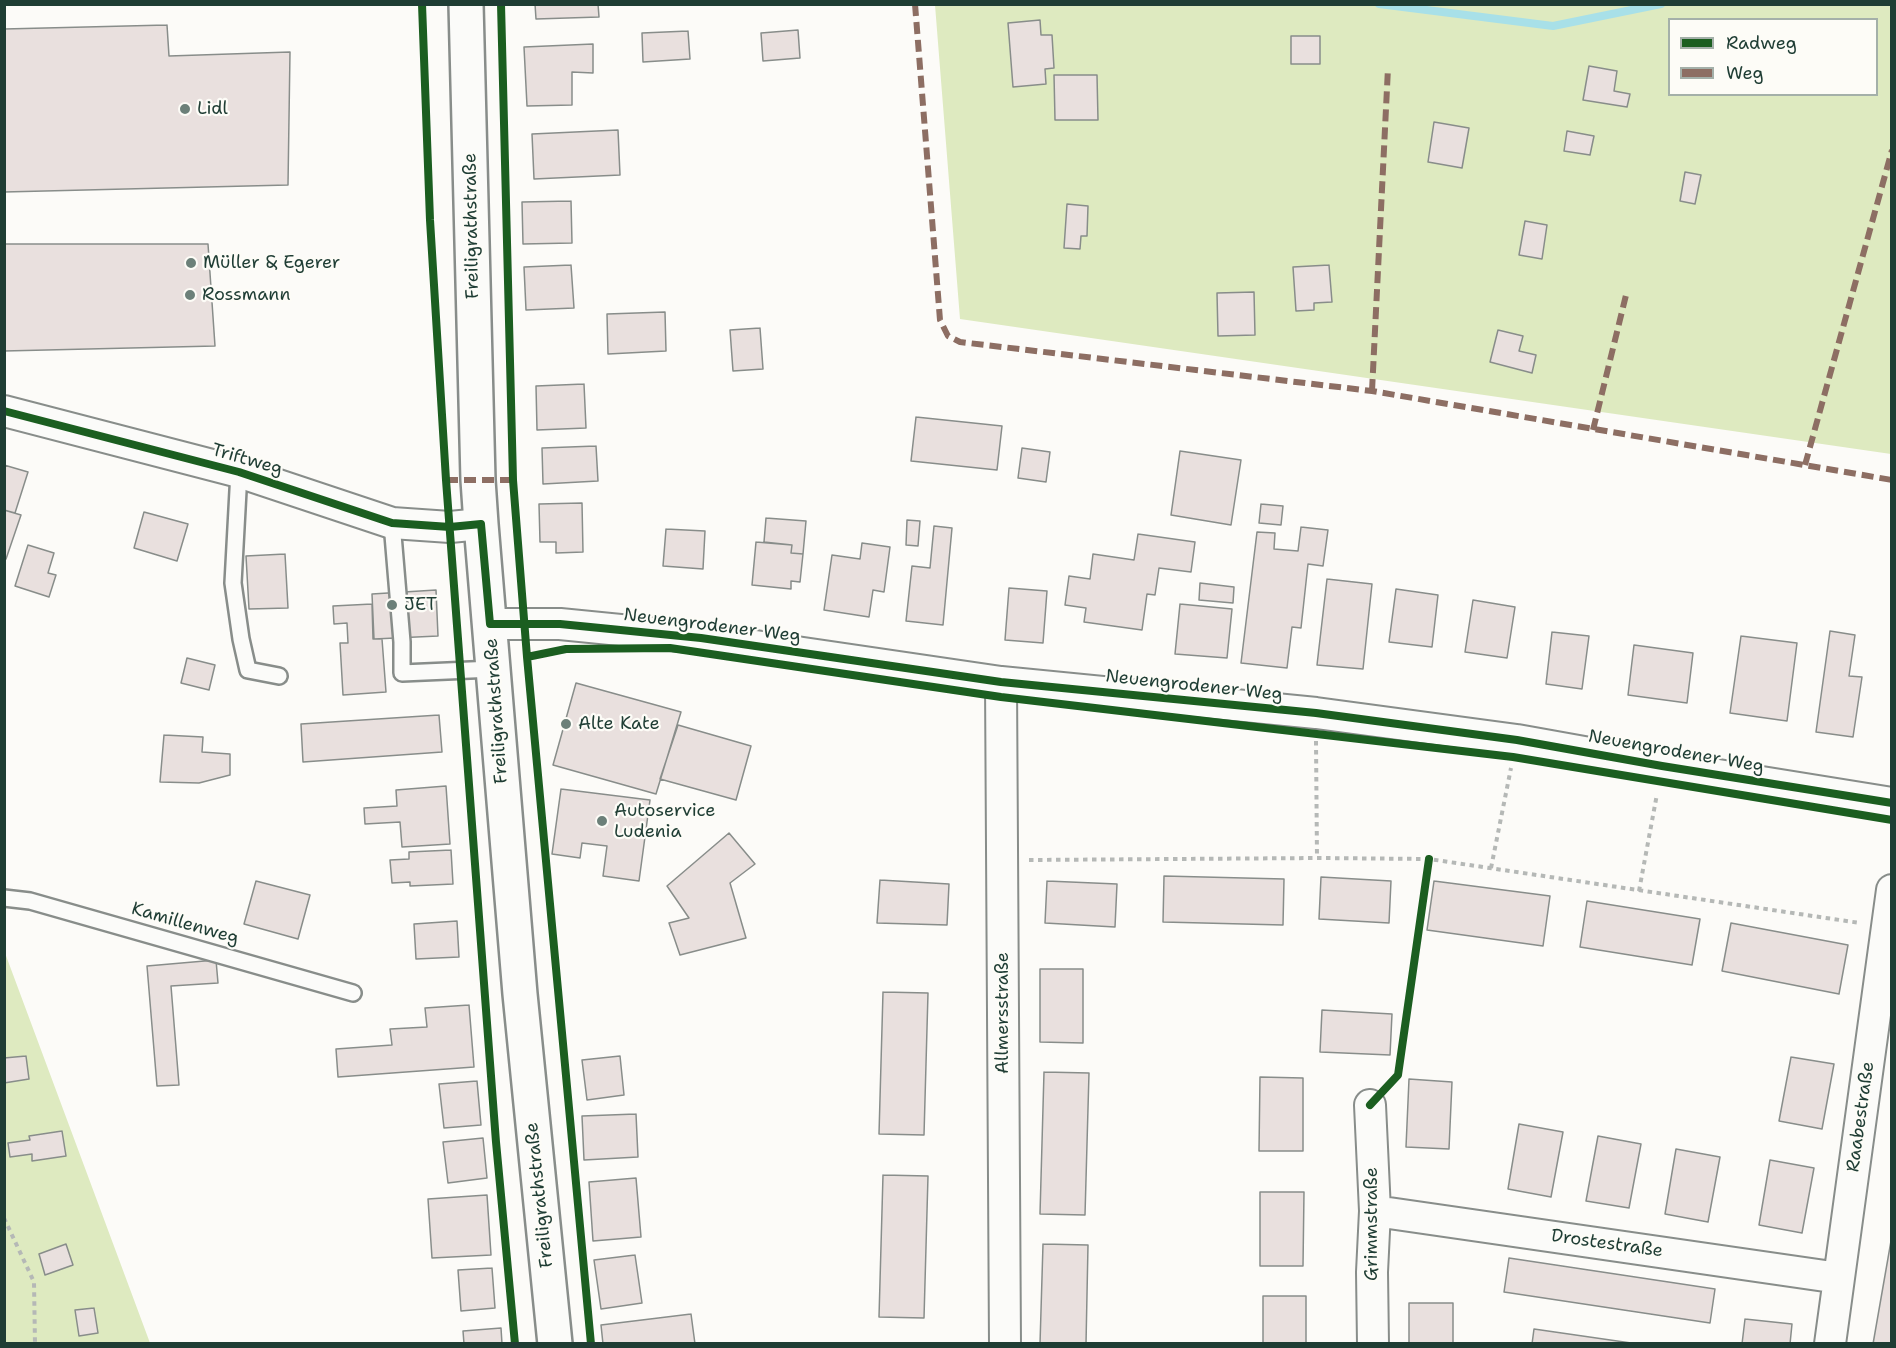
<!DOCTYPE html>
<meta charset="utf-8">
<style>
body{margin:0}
#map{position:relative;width:1896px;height:1348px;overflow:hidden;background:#fcfbf8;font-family:"Shantell Sans",sans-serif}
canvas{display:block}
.frame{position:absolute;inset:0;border:6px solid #1f3d34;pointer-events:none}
.legend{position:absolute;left:1668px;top:18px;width:210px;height:78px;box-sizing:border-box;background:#fdfcf7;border:2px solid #a4b0a9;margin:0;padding:8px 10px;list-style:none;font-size:18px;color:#1f3d34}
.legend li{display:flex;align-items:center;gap:12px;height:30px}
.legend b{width:30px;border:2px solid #a4b0a9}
</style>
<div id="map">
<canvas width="1896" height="1348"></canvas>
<div class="frame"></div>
<ul class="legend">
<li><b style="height:8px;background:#1b5e20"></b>Radweg</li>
<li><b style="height:8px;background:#8d6e63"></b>Weg</li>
</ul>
</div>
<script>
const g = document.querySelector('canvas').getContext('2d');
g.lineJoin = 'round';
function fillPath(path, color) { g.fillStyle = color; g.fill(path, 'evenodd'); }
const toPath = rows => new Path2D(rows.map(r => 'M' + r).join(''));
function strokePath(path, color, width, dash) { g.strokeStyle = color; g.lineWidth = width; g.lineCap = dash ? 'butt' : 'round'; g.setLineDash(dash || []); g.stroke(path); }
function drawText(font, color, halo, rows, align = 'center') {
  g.font = font + ' "Shantell Sans",sans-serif'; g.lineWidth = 4.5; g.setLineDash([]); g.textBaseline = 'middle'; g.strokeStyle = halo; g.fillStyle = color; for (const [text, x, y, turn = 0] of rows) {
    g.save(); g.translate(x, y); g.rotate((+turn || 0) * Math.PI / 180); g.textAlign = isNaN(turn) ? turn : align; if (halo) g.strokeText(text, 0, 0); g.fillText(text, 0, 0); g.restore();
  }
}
const green = toPath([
 [935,5,1891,5,1891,454,960,319],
 [1670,20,1876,20,1876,94,1670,94],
 [5,953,150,1343,5,1343]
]);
const stream = toPath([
 [1379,4,1553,26,1661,4]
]);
const building = toPath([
 [535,4,598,4,599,17,536,19,535,4],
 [1040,20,1041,35,1052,35,1054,68,1045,69,1046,84,1013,87,1008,23,1040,20],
 [167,25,169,56,290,52,288,185,4,192,4,29,167,25],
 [798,30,800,58,763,61,761,33,798,30],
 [688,31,690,59,643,62,642,33,688,31],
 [1291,36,1320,36,1320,64,1291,64,1291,36],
 [593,44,593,73,572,72,572,105,527,106,524,47,593,44],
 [1589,66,1617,71,1614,91,1630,94,1627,107,1583,100,1589,66],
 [1054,75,1097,75,1098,120,1055,120,1054,75],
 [1434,122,1469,128,1462,168,1428,162,1434,122],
 [618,130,620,175,534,179,532,134,618,130],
 [1567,131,1594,136,1590,155,1564,151,1567,131],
 [1685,172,1701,175,1695,204,1680,201,1685,172],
 [571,201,572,243,523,244,522,202,571,201],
 [1067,204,1088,206,1087,236,1081,236,1080,249,1064,248,1067,204],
 [1525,221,1547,225,1542,259,1519,255,1525,221],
 [4,244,208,244,215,346,4,351,4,244],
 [571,265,574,308,526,310,524,267,571,265],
 [1329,265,1332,302,1314,303,1314,310,1296,311,1293,267,1329,265],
 [1254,292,1255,335,1218,336,1217,293,1254,292],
 [665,312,666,351,608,354,607,314,665,312],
 [760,328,763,369,733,371,730,330,760,328],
 [1498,330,1523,336,1519,351,1536,355,1532,373,1490,362,1498,330],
 [584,384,586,428,537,430,536,386,584,384],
 [916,417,1002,426,997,470,911,461,916,417],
 [596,446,598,481,543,484,542,448,596,446],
 [1022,448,1050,452,1046,482,1018,478,1022,448],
 [1180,451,1241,460,1231,525,1171,515,1180,451],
 [4,465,28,472,15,513,4,510,4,465],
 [582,503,583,552,556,553,556,542,540,542,539,504,582,503],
 [1261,504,1283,506,1281,525,1259,523,1261,504],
 [4,510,21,515,6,559,4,559,4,510],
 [144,512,188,524,177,561,134,548,144,512],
 [766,518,806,521,803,554,791,553,792,545,764,542,766,518],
 [907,520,920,521,918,546,906,545,907,520],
 [934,526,952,528,943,625,906,621,912,566,930,568,934,526],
 [1301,527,1328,530,1323,566,1308,564,1301,628,1292,627,1287,668,1241,663,1257,532,1275,533,1274,549,1298,551,1301,527],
 [666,529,705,531,703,569,663,566,666,529],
 [1138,534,1195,542,1191,572,1159,568,1155,595,1147,594,1142,630,1084,622,1086,608,1065,605,1069,576,1090,579,1093,554,1134,560,1138,534],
 [756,542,792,545,791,553,803,554,800,582,791,581,791,589,752,585,756,542],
 [862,543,890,547,884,592,873,590,869,617,824,610,832,555,860,559,862,543],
 [28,545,54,553,48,573,56,575,49,597,15,586,28,545],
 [285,554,288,608,249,609,246,556,285,554],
 [1327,579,1372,584,1363,669,1317,665,1327,579],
 [1200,583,1234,587,1233,603,1199,600,1200,583],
 [1009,588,1047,591,1043,643,1005,640,1009,588],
 [1396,589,1438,595,1432,647,1389,642,1396,589],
 [436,590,438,636,374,639,372,594,436,590],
 [1473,600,1515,607,1507,658,1465,652,1473,600],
 [372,604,373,639,382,639,386,692,343,695,340,643,348,643,347,623,334,624,333,606,372,604],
 [1180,604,1232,609,1227,658,1175,654,1180,604],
 [1830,631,1855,635,1849,676,1862,677,1853,737,1816,732,1830,631],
 [1552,632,1589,636,1582,689,1546,684,1552,632],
 [1741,636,1797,643,1787,721,1730,713,1741,636],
 [1634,645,1693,653,1687,703,1628,695,1634,645],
 [187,658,215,665,209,690,181,683,187,658],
 [576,683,681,712,656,794,553,765,576,683],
 [439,715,442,752,303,762,301,724,439,715],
 [678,725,751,746,736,800,660,779,678,725],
 [164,735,203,737,202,752,230,754,230,775,199,783,160,782,164,735],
 [446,786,450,844,402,847,400,822,365,824,364,808,397,806,396,790,446,786],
 [561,789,650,800,639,881,603,876,607,846,582,843,580,858,552,854,561,789],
 [729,833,755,864,730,883,746,938,680,955,669,923,689,918,667,886,729,833],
 [451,850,453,884,410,886,410,882,392,883,390,860,409,859,409,852,451,850],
 [1164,876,1284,879,1283,925,1163,922,1164,876],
 [1321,877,1391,881,1389,923,1319,919,1321,877],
 [880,880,949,884,947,925,877,923,880,880],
 [256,881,310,895,298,939,244,924,256,881],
 [1047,881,1117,884,1115,927,1045,923,1047,881],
 [1434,881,1550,896,1543,946,1427,930,1434,881],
 [1587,901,1700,919,1692,965,1580,947,1587,901],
 [457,921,459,957,416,959,414,924,457,921],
 [1731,923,1848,945,1839,994,1722,971,1731,923],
 [216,960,218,983,171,986,179,1085,157,1086,147,966,216,960],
 [1040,969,1083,969,1083,1043,1040,1042,1040,969],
 [883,992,928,993,924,1135,879,1134,883,992],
 [469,1005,474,1067,338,1077,336,1049,392,1045,390,1029,427,1027,425,1008,469,1005],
 [1322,1010,1392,1014,1390,1055,1320,1052,1322,1010],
 [26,1056,29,1079,4,1083,4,1058,26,1056],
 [620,1056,624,1095,587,1100,582,1060,620,1056],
 [1791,1057,1834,1064,1822,1129,1779,1121,1791,1057],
 [1044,1072,1089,1073,1085,1215,1040,1214,1044,1072],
 [1260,1077,1303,1078,1303,1151,1259,1151,1260,1077],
 [1409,1079,1452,1082,1449,1149,1406,1147,1409,1079],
 [477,1081,481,1125,444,1128,439,1084,477,1081],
 [636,1114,638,1157,584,1160,582,1116,636,1114],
 [1519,1124,1563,1132,1551,1197,1508,1189,1519,1124],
 [62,1131,66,1156,32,1161,32,1154,10,1157,8,1143,30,1140,29,1136,62,1131],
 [1598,1136,1641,1144,1629,1208,1586,1201,1598,1136],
 [483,1138,487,1178,448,1183,443,1142,483,1138],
 [1676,1149,1720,1157,1708,1222,1665,1214,1676,1149],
 [1770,1160,1814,1168,1802,1233,1759,1225,1770,1160],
 [883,1175,928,1176,924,1318,879,1317,883,1175],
 [636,1178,641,1237,593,1241,589,1182,636,1178],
 [1260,1192,1304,1192,1303,1266,1260,1266,1260,1192],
 [487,1195,491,1255,432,1258,428,1199,487,1195],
 [1891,1241,1892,1344,1873,1344,1891,1241],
 [66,1244,73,1265,45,1275,39,1254,66,1244],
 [1043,1244,1088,1245,1086,1344,1040,1344,1043,1244],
 [635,1255,642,1303,601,1309,594,1260,635,1255],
 [1509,1258,1715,1289,1710,1323,1504,1292,1509,1258],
 [492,1268,495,1308,461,1311,458,1270,492,1268],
 [1263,1296,1306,1296,1306,1344,1263,1344,1263,1296],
 [1409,1303,1453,1303,1453,1344,1409,1344,1409,1303],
 [94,1308,98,1333,79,1336,75,1310,94,1308],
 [691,1314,695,1344,603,1344,601,1325,691,1314],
 [1745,1319,1792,1324,1790,1344,1742,1344,1745,1319],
 [501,1328,502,1344,464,1344,463,1331,501,1328],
 [1534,1329,1638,1344,1532,1344,1534,1329]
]);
const path = toPath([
 [527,657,536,655],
 [1316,741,1317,858],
 [1029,860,1317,858,1429,859,1860,923],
 [1491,868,1511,768],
 [1639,891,1657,794],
 [4,1218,34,1282,35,1344]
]);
const lane = toPath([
 [239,472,233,583,241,639,248,670,279,676],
 [392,523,402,642,402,673,493,669],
 [4,898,30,901,353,993]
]);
const street = toPath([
 [4,411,239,472,392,523,450,527,481,524],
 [490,624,560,624,701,638,1001,682,1316,713,1517,740,1662,766,1892,803],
 [1001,682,1005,1344],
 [1370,1105,1375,1211,1372,1272,1373,1344],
 [1375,1211,1839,1278],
 [1830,1344,1892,890]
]);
const secondary = toPath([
 [466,4,478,480,481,524,520,994,555,1344]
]);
const quiet = toPath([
 [915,4,940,320,948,336,960,342,1372,391,1892,480],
 [1372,391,1388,68],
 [1593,430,1627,291],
 [1805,465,1892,150],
 [446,480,513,480]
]);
const cycleway = toPath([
 [422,4,430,220,446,480,496,1142,515,1344],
 [501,4,513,480,527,657,591,1344],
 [4,411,239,472,392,523,450,527,481,524,490,624,560,624,701,638,1001,682,1316,713,1517,740,1662,766,1892,803],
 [527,657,566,649,670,648,1001,697,1513,757,1892,820],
 [1370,1105,1398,1075,1429,859]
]);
const markers = [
 [185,109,6,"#6c8079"],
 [191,263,6,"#6c8079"],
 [190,295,6,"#6c8079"],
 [392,605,6,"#6c8079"],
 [566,724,6,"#6c8079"],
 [602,821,6,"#6c8079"]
];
const poiNames = [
 ["Lidl",197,109],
 ["Müller & Egerer",203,263],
 ["Rossmann",202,295],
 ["JET",404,605],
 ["Alte Kate",578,724],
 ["Autoservice",614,811],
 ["Ludenia",614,832]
];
const streetNames = [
 ["Freiligrathstraße",472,226,-91],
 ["Triftweg",247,460,16],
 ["Neuengrodener Weg",712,626,7],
 ["Neuengrodener Weg",1194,686,6],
 ["Freiligrathstraße",497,711,-94],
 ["Neuengrodener Weg",1676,752,10],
 ["Kamillenweg",185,924,16],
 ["Allmersstraße",1003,1013,-90],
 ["Raabestraße",1861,1117,-82],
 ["Freiligrathstraße",540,1195,-96],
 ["Grimmstraße",1372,1224,-90],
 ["Drostestraße",1607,1244,8]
];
fillPath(green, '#deeac0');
strokePath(stream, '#a8e0e8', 8);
fillPath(building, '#e9e0de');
strokePath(building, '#888d8a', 1.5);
strokePath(lane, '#888d8a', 20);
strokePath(street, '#888d8a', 34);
strokePath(secondary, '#888d8a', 38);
strokePath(path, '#b5b8b6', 4, [4.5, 4.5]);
strokePath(lane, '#fbfbf9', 15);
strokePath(street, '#fbfbf9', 30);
strokePath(secondary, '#fbfbf9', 33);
strokePath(quiet, '#8d6e63', 6, [12, 6]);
strokePath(cycleway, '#1b5e20', 8);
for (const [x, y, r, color] of markers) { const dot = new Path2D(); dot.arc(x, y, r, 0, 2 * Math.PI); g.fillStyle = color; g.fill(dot); strokePath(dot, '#fdfcf7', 2); }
drawText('18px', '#1f3d34', '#fdfcf7', poiNames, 'left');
drawText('18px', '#1f3d34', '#fdfcf7', streetNames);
</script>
